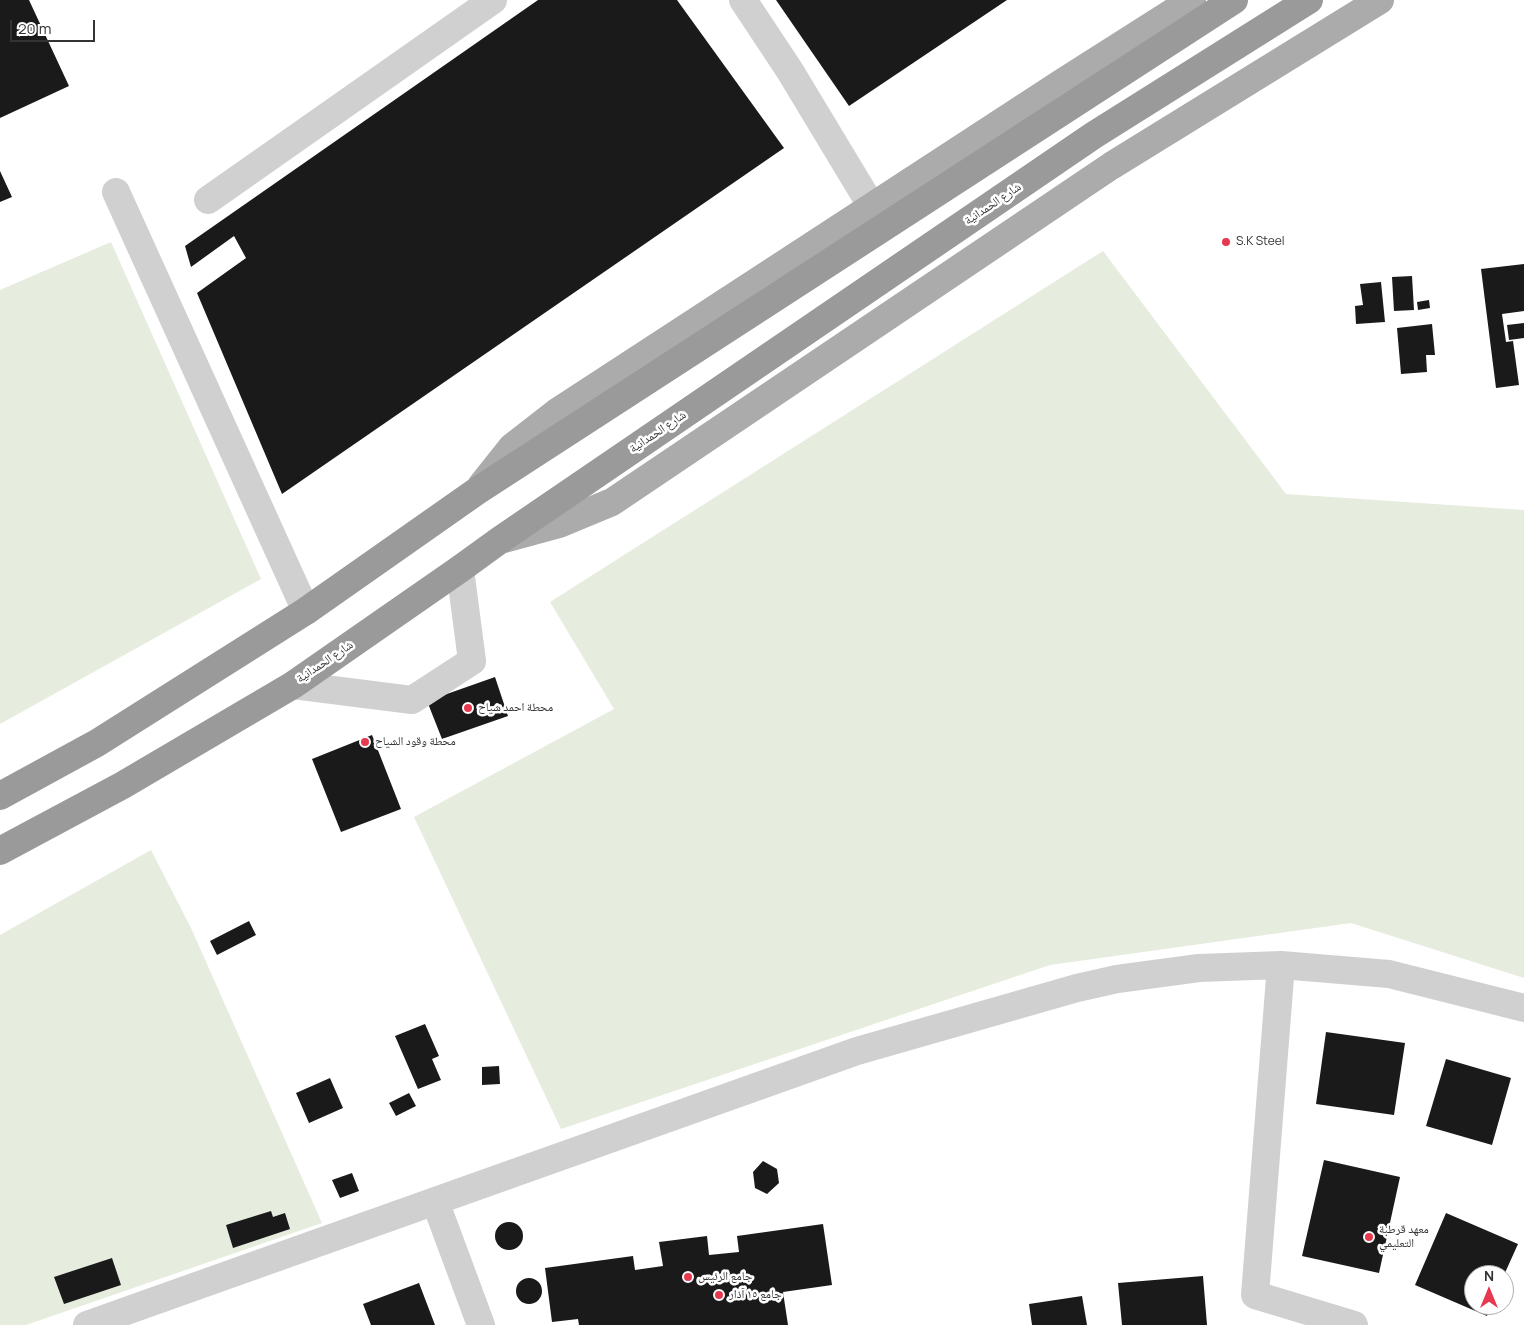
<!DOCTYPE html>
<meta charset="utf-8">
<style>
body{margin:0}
#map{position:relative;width:1524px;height:1325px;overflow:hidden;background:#fff;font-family:Manrope,sans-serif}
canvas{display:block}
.north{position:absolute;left:1464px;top:1265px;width:50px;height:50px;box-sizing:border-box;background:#fff;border:1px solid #adadad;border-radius:50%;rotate:0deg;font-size:14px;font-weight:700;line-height:20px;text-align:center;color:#333}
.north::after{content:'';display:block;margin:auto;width:18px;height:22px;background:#e6384f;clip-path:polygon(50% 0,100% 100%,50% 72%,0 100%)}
.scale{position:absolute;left:10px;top:20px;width:85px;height:22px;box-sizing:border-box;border:2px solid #333;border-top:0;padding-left:6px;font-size:15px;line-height:18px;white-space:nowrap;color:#333;-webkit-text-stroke:4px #fff;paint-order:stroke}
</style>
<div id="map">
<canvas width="1524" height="1325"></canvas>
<div class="north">N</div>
<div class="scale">20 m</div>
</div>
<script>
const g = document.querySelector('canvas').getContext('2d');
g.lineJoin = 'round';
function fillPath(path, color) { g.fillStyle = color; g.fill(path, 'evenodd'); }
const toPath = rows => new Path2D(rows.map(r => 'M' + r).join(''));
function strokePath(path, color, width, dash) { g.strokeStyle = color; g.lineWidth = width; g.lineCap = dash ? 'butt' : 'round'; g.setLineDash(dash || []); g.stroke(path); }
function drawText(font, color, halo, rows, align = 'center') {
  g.font = font + ' Manrope,"Noto Naskh Arabic",sans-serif'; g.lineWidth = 5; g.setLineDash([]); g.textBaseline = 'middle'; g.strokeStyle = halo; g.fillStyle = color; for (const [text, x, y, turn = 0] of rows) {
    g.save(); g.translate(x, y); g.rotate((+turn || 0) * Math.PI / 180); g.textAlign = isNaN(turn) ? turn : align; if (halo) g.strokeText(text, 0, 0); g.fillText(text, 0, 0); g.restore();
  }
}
const green = toPath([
 [111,242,261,579,0,724,0,290],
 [1103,251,1286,494,1524,510,1524,978,1351,923,1050,965,561,1129,414,817,614,709,550,602],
 [151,850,191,928,322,1223,26,1325,0,1325,0,935]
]);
const building = toPath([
 [0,0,29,0,69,86,0,118],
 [538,0,677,0,784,148,282,494,197,293,246,258,234,236,191,267,185,246],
 [776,0,1007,0,849,106],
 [0,171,12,197,0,202],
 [1524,264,1524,311,1502,314,1506,342,1513,341,1519,385,1496,388,1481,269],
 [1412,276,1414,310,1394,311,1392,277],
 [1381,282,1385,322,1356,324,1355,306,1363,305,1360,284],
 [1429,300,1430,308,1418,310,1417,302],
 [1524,323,1524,338,1509,340,1507,325],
 [1432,324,1435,355,1426,355,1427,372,1401,374,1397,328],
 [495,677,508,716,442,739,427,701],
 [372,735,401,809,341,832,312,759],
 [249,921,256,935,217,955,210,941],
 [425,1024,439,1056,432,1059,441,1080,418,1089,395,1036],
 [1326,1032,1405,1043,1394,1115,1316,1104],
 [1446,1059,1511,1078,1492,1145,1426,1126],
 [499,1066,500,1084,482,1085,482,1067],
 [330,1078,343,1108,309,1123,296,1093],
 [409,1093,416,1106,396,1116,389,1103],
 [1324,1160,1400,1177,1379,1273,1302,1256],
 [763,1161,777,1169,779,1183,767,1194,755,1188,753,1172],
 [352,1173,359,1191,340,1198,332,1180],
 [271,1211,273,1217,285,1213,290,1229,233,1248,226,1225],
 [1446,1213,1518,1244,1504,1275,1474,1275,1474,1305,1491,1305,1487,1316,1415,1285],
 '495 1236a14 14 0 1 1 28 0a14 14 0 1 1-28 0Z',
 [823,1224,832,1285,783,1292,788,1325,579,1325,578,1319,552,1322,545,1268,633,1256,635,1270,663,1266,659,1242,707,1236,709,1255,739,1252,737,1236],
 [112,1258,121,1285,64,1304,54,1277],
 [1203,1276,1207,1325,1122,1325,1118,1283],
 '516 1291a13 13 0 1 1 26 0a13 13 0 1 1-26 0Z',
 [419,1283,435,1325,371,1325,363,1304],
 [1082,1296,1087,1325,1032,1325,1029,1304]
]);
const minor = toPath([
 [743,0,790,71,872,207],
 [116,192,306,611],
 [208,200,493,0],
 [293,685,412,700,472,661,460,569],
 [1281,965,1255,1295,1354,1325],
 [435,1201,481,1325],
 [87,1325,857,1051,1077,988,1117,979,1199,968,1281,965,1389,974,1524,1008]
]);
const major = toPath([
 [481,486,512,447,557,412,1063,82,1192,0],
 [504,539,559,524,612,502,1111,166,1380,0]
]);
const highway = toPath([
 [0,796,97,743,306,611,477,491,1234,0],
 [0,851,123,785,293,685,460,569,500,540,1094,135,1309,0]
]);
const markers = [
 [1226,242,5,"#e6384f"],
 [468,708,5,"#e6384f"],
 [365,742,5,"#e6384f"],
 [1369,1237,5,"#e6384f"],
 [688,1277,5,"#e6384f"],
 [719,1295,5,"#e6384f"]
];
const streetNames = [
 ["شارع الحمدانية",993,204,-34],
 ["شارع الحمدانية",658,432,-34],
 ["شارع الحمدانية",325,662,-34]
];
const poiNames = [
 ["S.K Steel",1236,242],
 ["محطة احمد شياح",478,708],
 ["محطة وقود الشياح",375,742],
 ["معهد قرطبة",1379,1230],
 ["التعليمي",1379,1244],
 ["جامع الرئيس",698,1277],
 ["جامع ١٥ آذار",729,1295]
];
fillPath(green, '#e6ecde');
fillPath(building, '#1a1a1a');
strokePath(minor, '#d0d0d0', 28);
strokePath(major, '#ababab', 28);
strokePath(highway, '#9a9a9a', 28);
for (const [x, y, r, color] of markers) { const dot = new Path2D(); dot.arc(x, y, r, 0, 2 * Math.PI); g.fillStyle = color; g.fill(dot); strokePath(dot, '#fff', 2); }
drawText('12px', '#333', '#fff', streetNames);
drawText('12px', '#333', '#fff', poiNames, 'left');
</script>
